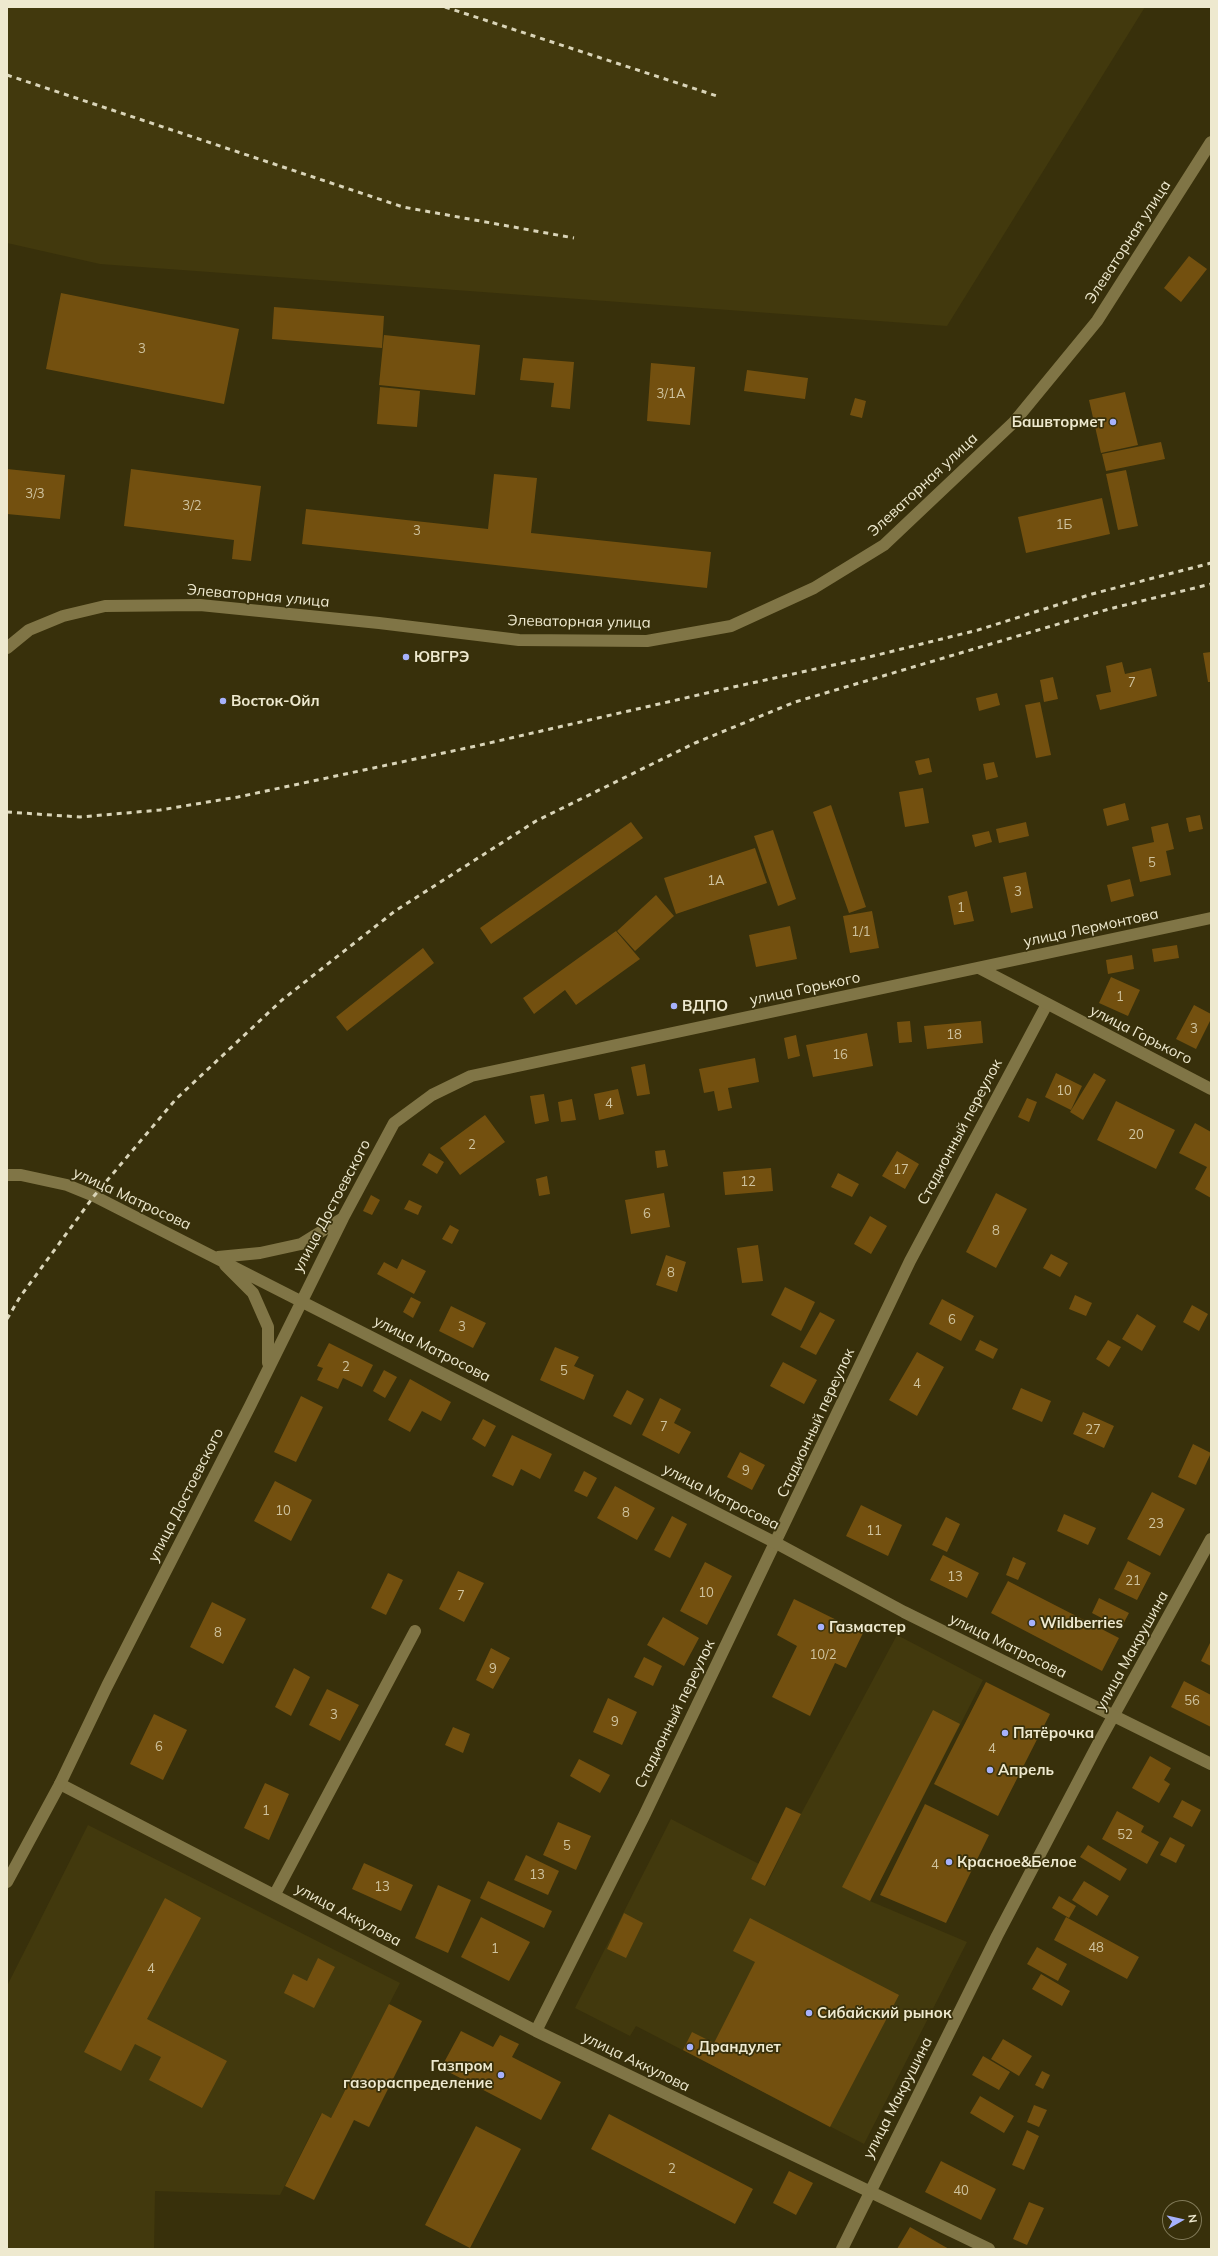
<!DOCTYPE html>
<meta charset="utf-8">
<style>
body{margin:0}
#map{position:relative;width:1218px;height:2256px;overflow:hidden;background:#38300b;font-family:Mulish,sans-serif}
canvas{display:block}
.frame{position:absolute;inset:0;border:8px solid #eee9cf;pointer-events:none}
.north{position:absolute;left:1162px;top:2200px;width:40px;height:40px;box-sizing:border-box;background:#38300b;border:1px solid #817a59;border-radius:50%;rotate:82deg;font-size:11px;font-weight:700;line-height:16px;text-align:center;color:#eee9cf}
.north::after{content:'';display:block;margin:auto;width:14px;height:18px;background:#a6b1fc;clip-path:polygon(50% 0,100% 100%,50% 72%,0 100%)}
</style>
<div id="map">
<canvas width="1218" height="2256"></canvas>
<div class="frame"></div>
<div class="north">N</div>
</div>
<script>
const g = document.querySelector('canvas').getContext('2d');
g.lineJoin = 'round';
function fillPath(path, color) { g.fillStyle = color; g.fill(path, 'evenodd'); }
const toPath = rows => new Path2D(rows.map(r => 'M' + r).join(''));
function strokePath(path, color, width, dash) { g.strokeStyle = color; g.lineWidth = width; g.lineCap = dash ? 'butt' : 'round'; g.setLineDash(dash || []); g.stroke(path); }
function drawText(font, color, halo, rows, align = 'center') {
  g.font = font + ' Mulish,sans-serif'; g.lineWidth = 3.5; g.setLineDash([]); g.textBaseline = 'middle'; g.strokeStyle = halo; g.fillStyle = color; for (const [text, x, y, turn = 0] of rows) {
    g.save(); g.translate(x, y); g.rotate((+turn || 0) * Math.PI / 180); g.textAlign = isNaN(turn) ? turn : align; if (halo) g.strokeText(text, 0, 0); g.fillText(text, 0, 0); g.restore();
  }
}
const built = toPath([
 [7,7,1145,7,947,326,100,264,7,243],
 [897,1635,983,1680,870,1901,967,1942,864,2144,636,2026,630,2036,575,2008,671,1819,759,1864,751,1879,766,1886,801,1814],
 [88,1825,400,1983,331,2118,321,2114,280,2195,155,2191,154,2249,7,2249,7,1986]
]);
const building = toPath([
 [1189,256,1207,269,1181,302,1164,288],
 [61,293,239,329,224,404,46,369],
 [274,307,384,316,382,348,272,339],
 [384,335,480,345,475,395,379,385],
 [523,358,574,362,570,409,551,407,554,383,520,380],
 [651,363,695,367,690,425,647,421],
 [747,370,808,378,805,399,744,391],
 [380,387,420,391,417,427,377,424],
 [1125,392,1138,445,1101,453,1089,400],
 [855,398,866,401,862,418,850,415],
 [1161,442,1165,459,1106,471,1102,454],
 [7,469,65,475,60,519,7,514],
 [131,469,261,486,251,561,232,559,234,540,124,526],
 [1126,470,1138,526,1118,530,1106,474],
 [494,474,537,478,531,533,711,552,707,588,302,544,306,509,488,529],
 [1102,498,1110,534,1026,553,1018,517],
 [1211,652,1211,682,1208,682,1203,653],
 [1122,662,1125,674,1151,668,1157,696,1100,710,1096,695,1111,692,1106,666],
 [1053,677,1058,699,1044,702,1040,680],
 [997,693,1000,705,979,711,976,698],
 [1040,702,1051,755,1036,758,1025,705],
 [929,758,932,772,919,775,915,761],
 [994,762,998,777,986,780,983,764],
 [923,788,929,823,905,827,899,792],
 [1125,803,1129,820,1107,826,1103,809],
 [831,805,866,907,849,913,813,812],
 [1200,815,1203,829,1189,832,1186,818],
 [631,822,643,838,491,944,480,928],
 [1026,822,1029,836,999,843,996,829],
 [1168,823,1174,849,1166,851,1171,875,1140,882,1132,847,1154,842,1151,827],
 [773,830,796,899,778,906,754,836],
 [989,831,992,842,975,847,972,835],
 [755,848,767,883,676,914,664,878],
 [1026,872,1033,908,1011,913,1003,877],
 [1130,879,1134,896,1111,902,1107,885],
 [967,891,974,921,954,925,948,896],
 [656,895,674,916,635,951,617,931],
 [872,911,879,948,850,953,843,916],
 [790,926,797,959,756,967,749,935],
 [616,931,640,959,576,1005,565,990,534,1014,523,998],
 [1177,945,1179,958,1154,962,1152,949],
 [423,948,434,963,347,1031,336,1017],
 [1132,955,1134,969,1108,974,1106,960],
 [1111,977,1140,990,1128,1016,1099,1003],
 [1194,1005,1211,1014,1211,1019,1196,1049,1176,1039],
 [910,1021,912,1042,899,1043,897,1022],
 [981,1021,983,1043,927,1049,924,1026],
 [867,1033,873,1066,813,1077,806,1045],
 [796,1035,800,1056,788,1059,784,1038],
 [755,1058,759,1082,728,1088,732,1108,718,1111,714,1091,704,1093,699,1069],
 [645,1064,650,1094,637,1096,631,1067],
 [1056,1073,1082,1086,1071,1110,1045,1097],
 [1094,1073,1106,1080,1083,1120,1070,1112],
 [618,1089,624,1114,599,1120,594,1094],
 [544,1094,549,1121,535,1124,530,1096],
 [1027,1098,1037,1102,1029,1122,1018,1117],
 [572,1099,576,1120,561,1122,558,1102],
 [1116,1101,1175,1130,1156,1169,1097,1140],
 [485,1115,505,1142,460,1175,440,1148],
 [1195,1123,1211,1132,1211,1198,1195,1189,1207,1167,1179,1153],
 [665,1150,668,1166,657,1168,655,1151],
 [897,1151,919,1164,905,1189,882,1176],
 [429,1153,444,1162,437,1174,422,1165],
 [771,1168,773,1191,725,1195,723,1172],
 [838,1173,859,1184,852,1197,831,1187],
 [547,1176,550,1194,539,1196,536,1179],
 [664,1193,670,1227,631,1234,625,1200],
 [996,1193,1027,1209,996,1268,966,1252],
 [371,1195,380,1200,372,1215,363,1211],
 [409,1200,422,1206,418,1215,404,1209],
 [870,1216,887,1226,871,1254,854,1244],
 [450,1225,459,1230,452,1244,442,1239],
 [758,1245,763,1281,742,1283,737,1248],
 [1051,1254,1068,1263,1060,1277,1043,1268],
 [666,1255,686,1262,677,1292,656,1285],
 [402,1259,426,1271,414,1294,377,1274,384,1262,397,1269],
 [785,1287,815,1302,801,1331,771,1315],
 [1075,1295,1092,1303,1086,1316,1069,1309],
 [411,1297,421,1302,413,1318,403,1312],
 [942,1299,974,1316,961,1341,929,1324],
 [1192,1305,1208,1314,1199,1331,1183,1322],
 [451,1306,486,1323,473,1348,439,1331],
 [820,1312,835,1320,816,1355,800,1347],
 [1137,1314,1156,1326,1142,1351,1122,1339],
 [980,1340,998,1349,993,1359,975,1350],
 [1108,1340,1121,1347,1109,1367,1096,1359],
 [329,1343,373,1365,362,1387,343,1378,338,1389,317,1380,323,1368,317,1366],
 [555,1347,579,1357,574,1366,594,1375,584,1400,540,1380],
 [917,1352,944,1367,917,1416,889,1400],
 [783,1362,817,1380,804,1404,770,1386],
 [384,1370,397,1377,385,1398,373,1391],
 [410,1379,451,1402,441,1421,422,1411,410,1432,388,1420],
 [1021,1388,1051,1401,1042,1422,1012,1409],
 [627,1390,644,1399,631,1425,613,1416],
 [301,1396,323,1407,296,1462,274,1452],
 [660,1398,681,1409,674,1423,691,1432,679,1454,642,1435],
 [1083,1412,1114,1426,1104,1448,1073,1434],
 [483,1419,496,1426,485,1447,472,1439],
 [512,1435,552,1454,540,1479,521,1469,513,1486,492,1476],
 [1193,1444,1211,1453,1196,1485,1178,1477],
 [740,1452,765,1465,752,1490,727,1477],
 [584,1471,597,1478,587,1497,574,1491],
 [275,1481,312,1500,291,1541,254,1521],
 [615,1486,655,1508,637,1540,597,1518],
 [1152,1492,1185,1509,1160,1556,1127,1539],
 [861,1505,902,1525,888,1556,846,1536],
 [1064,1514,1096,1528,1088,1545,1057,1531],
 [672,1516,687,1524,670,1558,654,1550],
 [946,1517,960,1524,947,1552,932,1545],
 [943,1555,979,1573,967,1598,930,1580],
 [1013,1557,1026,1563,1018,1580,1006,1575],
 [1128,1561,1151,1573,1137,1600,1114,1589],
 [705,1562,732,1576,707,1625,680,1611],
 [458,1571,484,1583,464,1622,439,1609],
 [388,1573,403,1580,386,1615,371,1608],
 [1008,1581,1119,1638,1102,1671,991,1613],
 [1099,1598,1129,1613,1121,1628,1092,1613],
 [794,1599,863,1633,846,1668,835,1663,810,1716,772,1697,797,1646,777,1635],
 [212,1602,246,1619,223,1664,190,1647],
 [663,1617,699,1638,684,1666,647,1645],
 [1211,1641,1211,1666,1201,1661],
 [491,1648,510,1658,493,1689,476,1680],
 [644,1657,662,1666,653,1686,634,1677],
 [294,1668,310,1677,291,1716,275,1707],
 [1184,1681,1211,1695,1211,1727,1171,1707],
 [986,1682,1050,1714,998,1816,934,1784],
 [327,1689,359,1705,340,1741,309,1725],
 [608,1698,637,1712,622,1745,593,1732],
 [933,1710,960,1724,870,1901,842,1887],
 [154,1714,187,1730,163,1780,130,1764],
 [453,1727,470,1734,463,1753,445,1745],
 [1150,1756,1171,1768,1164,1780,1170,1784,1159,1803,1132,1788],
 [579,1759,610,1775,600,1793,570,1776],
 [265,1783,289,1794,269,1840,244,1828],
 [1182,1800,1201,1810,1192,1827,1173,1817],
 [925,1804,989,1835,946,1923,880,1895],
 [786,1807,801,1814,765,1886,751,1879],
 [1117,1811,1144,1826,1141,1832,1159,1842,1147,1864,1102,1839],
 [558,1822,591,1836,576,1870,543,1855],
 [1170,1837,1185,1845,1176,1863,1160,1855],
 [1088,1845,1127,1869,1120,1881,1080,1857],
 [526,1855,559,1871,548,1895,514,1880],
 [364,1863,413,1885,401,1911,352,1889],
 [488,1881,552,1911,544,1928,480,1898],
 [1084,1881,1109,1896,1097,1916,1072,1900],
 [438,1885,471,1900,448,1953,415,1938],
 [1059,1896,1076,1906,1069,1918,1052,1908],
 [165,1898,201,1918,147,2019,227,2061,202,2108,149,2080,161,2057,135,2044,121,2071,84,2052],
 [624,1913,643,1923,626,1958,607,1949],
 [481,1917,530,1942,509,1981,461,1957],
 [1066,1917,1139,1957,1127,1979,1054,1940],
 [750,1918,899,1995,830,2127,683,2050,692,2032,714,2043,755,1962,733,1951],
 [1037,1947,1067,1964,1058,1981,1027,1964],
 [318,1958,335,1967,314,2008,284,1993,293,1974,307,1981],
 [1041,1974,1070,1991,1062,2006,1032,1989],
 [389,2004,422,2021,369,2127,354,2120,314,2200,285,2186,322,2113,331,2118],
 [461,2031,493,2047,500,2035,519,2044,512,2057,561,2082,541,2120,441,2068],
 [1003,2039,1032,2056,1019,2076,991,2059],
 [983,2056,1010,2072,999,2090,972,2075],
 [1042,2071,1050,2075,1043,2089,1035,2085],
 [980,2096,1014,2116,1004,2133,970,2113],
 [1034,2105,1047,2110,1039,2127,1027,2122],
 [609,2114,753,2189,735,2224,591,2149],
 [476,2126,521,2149,470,2248,425,2225],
 [1027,2130,1039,2136,1024,2170,1012,2165],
 [941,2161,996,2189,981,2220,925,2192],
 [789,2171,813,2183,796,2215,773,2203],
 [1029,2202,1044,2208,1027,2245,1013,2239],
 [910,2227,949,2249,897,2249]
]);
const street = toPath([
 [60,1784,536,2031,989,2249],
 [275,1894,415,1631],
 [536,2031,644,1816,910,1261,1047,1004],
 [842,2249,997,1936,1099,1742,1211,1539]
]);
const secondary = toPath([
 [7,648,29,630,63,616,105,606,200,605,379,623,519,640,647,641,731,626,814,588,884,545,1014,422,1097,321,1211,142],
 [979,968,1211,1089],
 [7,1175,21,1175,67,1185,94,1196,776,1543,904,1612,1211,1764],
 [218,1257,260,1253,301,1244,343,1218],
 [225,1265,253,1293,268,1327,268,1363],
 [7,1882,60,1784,107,1686,250,1406,343,1218,394,1123,432,1095,471,1076,1211,918]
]);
const rail = toPath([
 [445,7,717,96],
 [7,75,403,207,574,238],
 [7,812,80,817,160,810,238,797,476,746,720,690,861,659,978,630,1092,594,1211,563],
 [7,1319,20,1297,94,1196,176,1099,282,1000,395,911,536,821,695,743,795,702,1109,609,1211,584]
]);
const markers = [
 [1113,422,4,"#a6b1fc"],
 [406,657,4,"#a6b1fc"],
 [223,701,4,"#a6b1fc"],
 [674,1006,4,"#a6b1fc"],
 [1032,1623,4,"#a6b1fc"],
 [821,1627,4,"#a6b1fc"],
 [1005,1733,4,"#a6b1fc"],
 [990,1770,4,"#a6b1fc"],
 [949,1862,4,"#a6b1fc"],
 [809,2013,4,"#a6b1fc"],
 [690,2047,4,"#a6b1fc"],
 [501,2075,4,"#a6b1fc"]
];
const numberNames = [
 ["3",142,349],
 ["3/1А",671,394],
 ["3/3",35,494],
 ["3/2",192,506],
 ["1Б",1064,525],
 ["3",417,531],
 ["7",1132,683],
 ["5",1152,863],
 ["1А",716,881],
 ["3",1018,892],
 ["1",961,908],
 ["1/1",861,932],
 ["1",1120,997],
 ["3",1194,1029],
 ["18",954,1035],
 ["16",840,1055],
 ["10",1064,1091],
 ["4",609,1104],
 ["20",1136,1135],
 ["2",472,1145],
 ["17",901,1170],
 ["12",748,1182],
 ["6",647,1214],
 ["8",996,1231],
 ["8",671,1273],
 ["6",952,1320],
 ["3",462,1327],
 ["2",346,1367],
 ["5",564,1371],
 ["4",917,1384],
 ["7",664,1427],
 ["27",1093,1430],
 ["9",746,1471],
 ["10",283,1511],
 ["8",626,1513],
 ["23",1156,1524],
 ["11",874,1531],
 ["13",955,1577],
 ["21",1133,1581],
 ["10",706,1593],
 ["7",461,1596],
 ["8",218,1633],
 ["10/2",823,1655],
 ["9",493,1669],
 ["56",1192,1701],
 ["3",334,1715],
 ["9",615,1722],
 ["6",159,1747],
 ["4",992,1749],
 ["1",266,1811],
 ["52",1125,1835],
 ["5",567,1846],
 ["4",935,1865],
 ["13",537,1875],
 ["13",382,1887],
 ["48",1096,1948],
 ["1",495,1949],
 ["4",151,1969],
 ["2",672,2169],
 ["40",961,2191]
];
const streetNames = [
 ["Элеваторная улица",1128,242,-57],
 ["Элеваторная улица",923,485,-43],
 ["Элеваторная улица",258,596,5],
 ["Элеваторная улица",579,622,1],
 ["улица Лермонтова",1091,928,-12],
 ["улица Горького",805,989,-12],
 ["улица Горького",1141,1035,27],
 ["Стадионный переулок",960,1132,-62],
 ["улица Матросова",132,1199,25],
 ["улица Достоевского",332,1206,-62],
 ["улица Матросова",432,1349,27],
 ["Стадионный переулок",816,1423,-65],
 ["улица Достоевского",186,1495,-63],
 ["улица Матросова",721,1497,27],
 ["улица Матросова",1008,1646,26],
 ["улица Макрушина",1132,1651,-61],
 ["Стадионный переулок",675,1714,-64],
 ["улица Аккулова",348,1915,28],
 ["улица Аккулова",636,2062,26],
 ["улица Макрушина",898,2098,-63]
];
const poiNames = [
 ["Башвтормет",1105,422,"right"],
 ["ЮВГРЭ",414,657],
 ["Восток-Ойл",231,701],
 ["ВДПО",682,1006],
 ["Wildberries",1040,1623],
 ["Газмастер",829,1627],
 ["Пятёрочка",1013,1733],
 ["Апрель",998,1770],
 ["Красное&Белое",957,1862],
 ["Сибайский рынок",817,2013],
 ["Драндулет",698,2047],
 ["Газпром",493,2066,"right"],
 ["газораспределение",493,2083,"right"]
];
fillPath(built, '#42390d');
fillPath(building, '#73500f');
strokePath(street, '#807546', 12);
strokePath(secondary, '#807546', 12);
strokePath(rail, '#d9d4b8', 3, [5, 5]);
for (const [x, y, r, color] of markers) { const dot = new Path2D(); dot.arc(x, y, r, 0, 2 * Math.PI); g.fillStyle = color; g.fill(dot); strokePath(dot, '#38300b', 1.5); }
drawText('13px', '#cfc39f', null, numberNames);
drawText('15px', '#eee9cf', '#38300b', streetNames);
drawText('bold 15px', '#eee9cf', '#38300b', poiNames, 'left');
</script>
